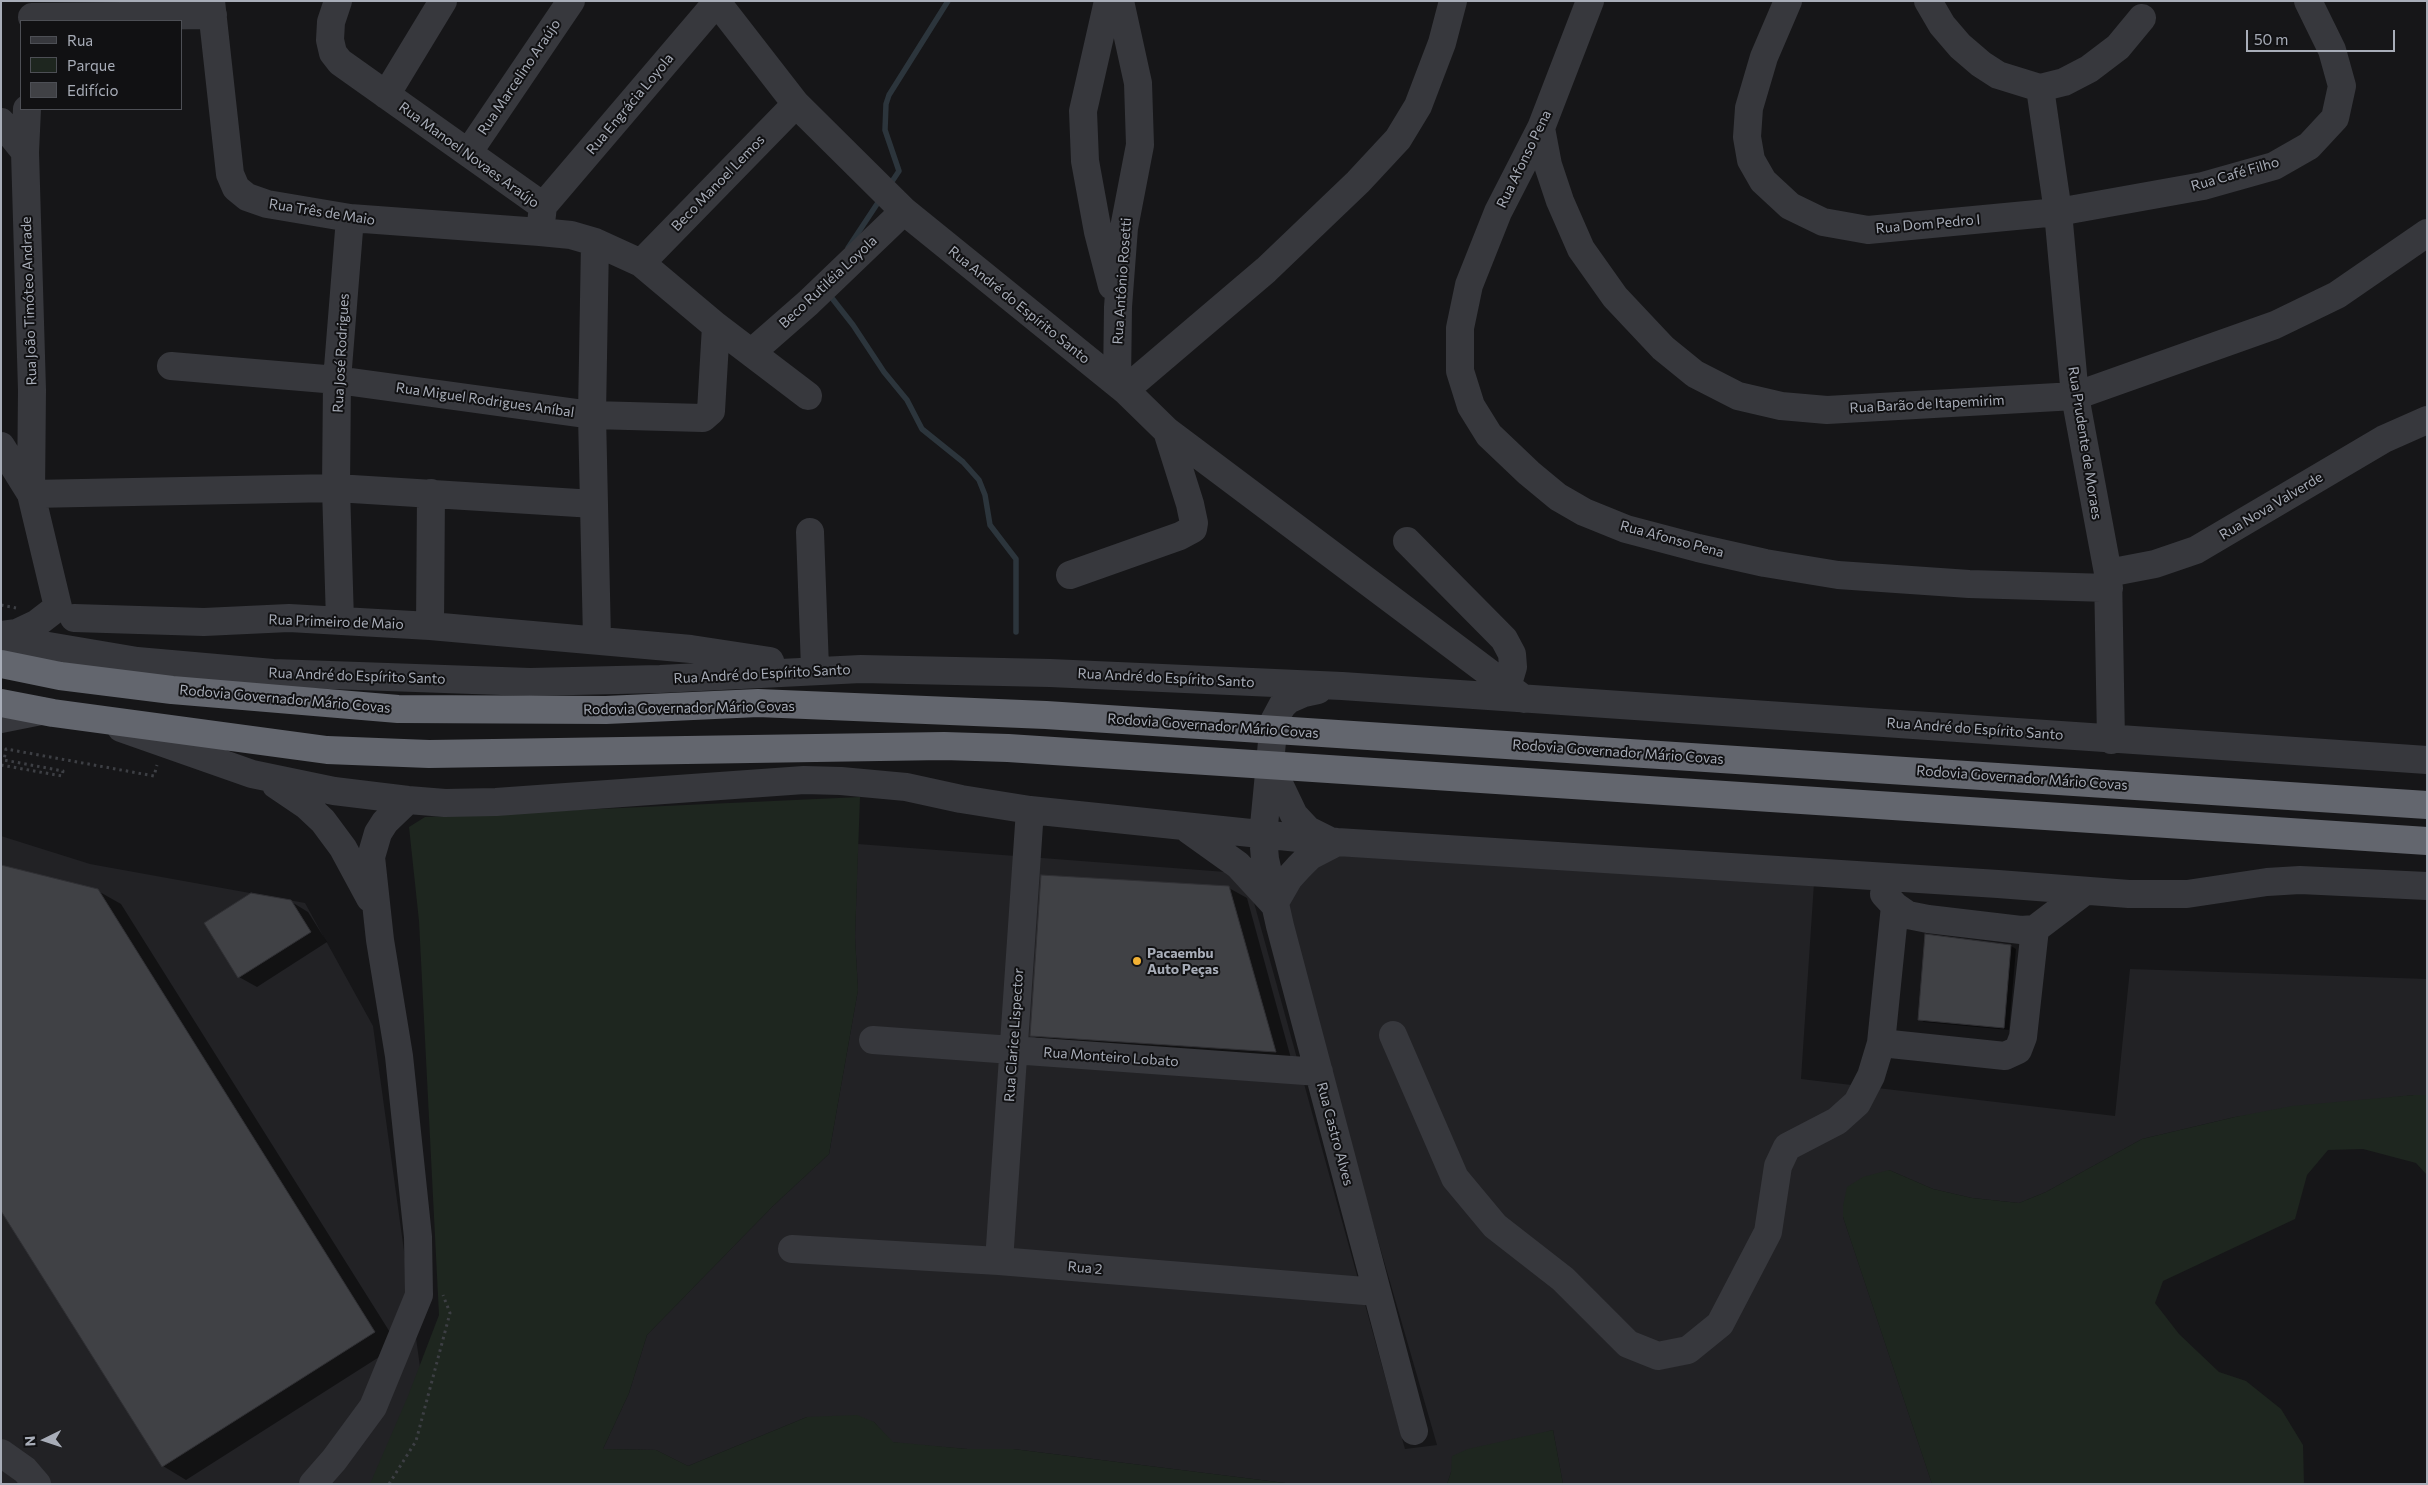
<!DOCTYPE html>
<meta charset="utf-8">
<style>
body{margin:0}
#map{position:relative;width:2428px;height:1485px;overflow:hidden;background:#161618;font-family:Commissioner,sans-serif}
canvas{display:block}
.frame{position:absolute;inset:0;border:2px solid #a8adb8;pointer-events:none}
.legend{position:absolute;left:20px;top:20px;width:162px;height:90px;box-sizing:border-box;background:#111113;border:1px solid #4d4f55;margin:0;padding:6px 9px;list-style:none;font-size:15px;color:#a8adb8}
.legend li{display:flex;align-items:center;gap:10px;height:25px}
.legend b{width:25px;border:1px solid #4d4f55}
.north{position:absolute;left:20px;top:1415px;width:50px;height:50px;-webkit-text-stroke:4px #111113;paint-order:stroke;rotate:266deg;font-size:14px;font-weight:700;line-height:20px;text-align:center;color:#a8adb8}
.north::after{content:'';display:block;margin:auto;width:18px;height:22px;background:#a8adb8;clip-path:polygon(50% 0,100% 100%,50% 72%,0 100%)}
.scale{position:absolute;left:2246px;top:30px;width:149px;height:22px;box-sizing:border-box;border:2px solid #a8adb8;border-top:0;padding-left:6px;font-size:15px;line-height:18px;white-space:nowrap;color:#a8adb8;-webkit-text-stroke:4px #111113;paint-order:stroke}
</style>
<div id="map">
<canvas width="2428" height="1485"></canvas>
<div class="frame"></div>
<ul class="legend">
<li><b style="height:6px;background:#37383d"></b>Rua</li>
<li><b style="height:14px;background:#1e261f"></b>Parque</li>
<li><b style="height:14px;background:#404145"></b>Edifício</li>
</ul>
<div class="north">N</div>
<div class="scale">50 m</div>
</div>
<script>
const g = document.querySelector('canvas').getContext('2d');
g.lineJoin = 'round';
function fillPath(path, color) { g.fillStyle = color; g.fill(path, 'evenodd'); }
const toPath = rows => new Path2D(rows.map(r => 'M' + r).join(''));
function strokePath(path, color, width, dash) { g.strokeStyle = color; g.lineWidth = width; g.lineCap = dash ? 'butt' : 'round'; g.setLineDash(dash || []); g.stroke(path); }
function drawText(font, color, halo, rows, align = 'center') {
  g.font = font + ' Commissioner,sans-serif'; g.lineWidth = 4; g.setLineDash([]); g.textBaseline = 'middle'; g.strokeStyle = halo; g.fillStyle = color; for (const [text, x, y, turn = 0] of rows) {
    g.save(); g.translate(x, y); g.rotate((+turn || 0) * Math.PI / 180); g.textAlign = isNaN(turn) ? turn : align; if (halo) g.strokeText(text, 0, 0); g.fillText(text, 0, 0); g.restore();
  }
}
const built = toPath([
 [1,836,90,864,305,903,373,1026,421,1374,375,1484,1,1484],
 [858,844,1226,872,1253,899,1405,1449,1437,1445,1288,928,1287,915,1292,891,1330,855,1814,883,1801,1079,2115,1116,2130,969,2427,979,2427,1095,2414,1095,2235,1117,2142,1139,2046,1192,2019,1203,1972,1198,1933,1189,1889,1170,1843,1217,1932,1484,1563,1484,1553,1430,1522,1439,1451,1472,1447,1484,1293,1484,1013,1449,967,1449,905,1444,892,1442,874,1422,807,1417,688,1466,656,1450,603,1449,629,1393,647,1335,773,1206,829,1154,858,990,855,937]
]);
const green = toPath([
 [860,797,855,937,858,990,829,1154,773,1206,647,1335,629,1393,603,1449,656,1450,688,1466,807,1417,857,1415,874,1422,893,1442,967,1449,1013,1449,1293,1484,370,1484,408,1396,439,1315,419,921,409,827,425,817],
 [2414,1095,2427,1095,2427,1175,2416,1163,2363,1149,2328,1150,2307,1175,2295,1219,2163,1281,2155,1303,2179,1334,2219,1372,2246,1381,2281,1409,2303,1445,2304,1484,1932,1484,1843,1217,1843,1206,1847,1187,1863,1177,1889,1170,1933,1189,1972,1198,2019,1203,2046,1192,2142,1139,2235,1117,2292,1106],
 [1553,1430,1563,1484,1447,1484,1451,1472,1452,1456,1468,1449]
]);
const shadow = toPath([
 [1229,888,1247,898,1292,1062,1049,1045,1031,1035],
 [98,891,121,904,398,1345,186,1480,163,1466],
 [290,901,308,912,327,942,257,987,239,977,205,923],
 [1926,936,2011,946,2016,949,2009,1030,1924,1022,1919,1019]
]);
const stream = toPath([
 [889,186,899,171,885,130,886,104,889,95,948,1],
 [848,248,881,198],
 [828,293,853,325,884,372,907,400,922,429,963,462,979,480,985,495,990,525,1016,559,1016,632]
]);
const building = toPath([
 [1,865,98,889,375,1332,162,1467,1,1211,1,865],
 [1041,875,1229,886,1276,1052,1030,1036,1041,875],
 [251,893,291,900,311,932,238,978,204,923,251,893],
 [1925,934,2011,945,2004,1028,1918,1020,1925,934]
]);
const path = toPath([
 [1,605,16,608],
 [1,765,62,776,63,771,4,760,6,749,154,776,157,765],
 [389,1484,416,1441,450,1313,443,1295]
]);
const minor = toPath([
 [211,1,230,174,236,188,247,197,267,204,350,218,540,232],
 [338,1,331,22,330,40,333,53,340,62,543,206,540,232,571,235,595,242,641,263,716,326,808,396],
 [716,1,796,104,904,211,1125,390,1167,431,1524,699],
 [1108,1,1083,111,1085,161,1098,232,1112,286],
 [1590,1,1541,128,1498,212,1469,285,1460,328,1460,371,1471,406,1489,435,1529,473,1558,497,1584,512,1626,529,1698,548,1765,563,1838,575,1969,584,2109,588],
 [1788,1,1764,57,1749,108,1747,137,1751,160,1763,181,1790,206,1823,222,1868,230,2058,212,2203,186,2274,166,2309,146,2335,118,2342,86,2332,50,2308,1],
 [1928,1,1942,25,1960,46,1981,64,1998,75,2040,88,2064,82,2089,69,2118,47,2142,18],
 [32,17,213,15],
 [2040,88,2058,212,2075,396,2108,573,2111,740],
 [386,95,443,1],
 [27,109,25,152,32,390,31,494,58,607],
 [1,122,25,152],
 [1541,128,1548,165,1560,201,1581,249,1615,297,1663,348,1695,374,1738,396,1781,406,1827,410,2075,396,2275,325,2337,295,2427,233],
 [468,153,571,1],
 [543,206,717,2],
 [595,242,592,415,597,639],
 [641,263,796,104],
 [752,352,808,303,904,211],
 [171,366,337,380,592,415,703,418,711,411,716,326],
 [1117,383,1118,307,1124,228,1140,145,1138,83,1120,1],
 [1125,390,1266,270,1358,182,1398,139,1418,106,1442,43,1453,1],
 [1,446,31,494],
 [31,494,336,488,594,504],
 [810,532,815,668],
 [1407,541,1504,639,1512,654,1513,667,1507,687],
 [2108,573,2155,564,2196,550,2384,439,2427,420],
 [1070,575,1180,536,1193,529,1194,523,1190,504,1167,431],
 [74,618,204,622,289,618,430,626,691,649,770,661],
 [340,621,336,488,337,380,350,218],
 [430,626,431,493],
 [1,635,17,633,36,624,58,607],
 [1,638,137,661,273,673,530,682,660,679,861,669,1050,673,1342,686,2427,760],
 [1318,690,1304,693,1288,700,1282,706,1274,721,1263,836,1265,859,1280,926,1414,1431],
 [1,719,41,711],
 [121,728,252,774,334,791,408,800,445,803,496,802,804,780,841,781,906,787,961,799,1030,810,1337,842,1998,884,2129,894,2187,894,2267,882,2300,880,2427,886],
 [1271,767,1294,815,1308,830,1328,840],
 [276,785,307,806,323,821,343,848,370,898],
 [1189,830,1238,865,1273,903],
 [1884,894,1895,906,1908,915,1928,919,2021,930,2035,929,2085,891],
 [1274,904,1289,878,1299,867,1310,856,1337,842],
 [1895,906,1881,1043,2005,1056,2018,1050,2023,1037,2035,929],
 [1393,1035,1455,1178,1495,1226,1563,1279,1628,1344,1658,1356,1688,1350,1720,1324,1768,1232,1778,1166,1787,1147,1837,1121,1857,1103,1871,1076,1881,1043],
 [873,1040,1319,1072],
 [792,1249,999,1261,1377,1292],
 [999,1261,1030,810],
 [1,1453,25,1470,37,1484],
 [313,1484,334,1460,373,1407,419,1295,418,1237,399,1056,380,940,371,857,378,833,385,822,408,800]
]);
const highway = toPath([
 [1,664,60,676,172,690,398,709,606,710,758,703,1046,715,2427,805],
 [1,703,53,713,327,750,429,754,944,746,1008,748,2427,841]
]);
const markers = [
 [1137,961,5,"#f2b134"]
];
const streetNames = [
 ["Rua Marcelino Araújo",519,77,-56],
 ["Rua Engrácia Loyola",630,104,-50],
 ["Rua Manoel Novaes Araújo",469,155,36],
 ["Rua Afonso Pena",1524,159,-64],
 ["Rua Café Filho",2235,174,-16],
 ["Beco Manoel Lemos",718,183,-46],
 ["Rua Três de Maio",322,212,9],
 ["Rua Dom Pedro I",1928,224,-5],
 ["Rua Antônio Rosetti",1122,281,-86],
 ["Beco Rutiléia Loyola",828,282,-43],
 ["Rua João Timóteo Andrade",29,301,-92],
 ["Rua André do Espírito Santo",1019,305,39],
 ["Rua José Rodrigues",341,353,-87],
 ["Rua Miguel Rodrigues Aníbal",485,400,8],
 ["Rua Barão de Itapemirim",1927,404,-3],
 ["Rua Prudente de Moraes",2085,443,81],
 ["Rua Nova Valverde",2271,506,-31],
 ["Rua Afonso Pena",1672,539,15],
 ["Rua Primeiro de Maio",336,622,2],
 ["Rua André do Espírito Santo",762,674,-3],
 ["Rua André do Espírito Santo",357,676,2],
 ["Rua André do Espírito Santo",1166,678,3],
 ["Rodovia Governador Mário Covas",285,699,5],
 ["Rodovia Governador Mário Covas",689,708,-1],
 ["Rodovia Governador Mário Covas",1213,726,4],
 ["Rua André do Espírito Santo",1975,729,4],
 ["Rodovia Governador Mário Covas",1618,752,4],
 ["Rodovia Governador Mário Covas",2022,778,4],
 ["Rua Clarice Lispector",1014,1035,-86],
 ["Rua Monteiro Lobato",1111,1057,4],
 ["Rua Castro Alves",1335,1134,75],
 ["Rua 2",1085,1268,5]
];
const poiNames = [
 ["Pacaembu",1147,953],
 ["Auto Peças",1147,969]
];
fillPath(built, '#222225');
fillPath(green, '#1e261f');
fillPath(shadow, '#0007');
strokePath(stream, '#2c353c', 5.5);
fillPath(building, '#404145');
strokePath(building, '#303034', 1);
strokePath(path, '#3d3f44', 3, [2.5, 4]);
strokePath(minor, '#37383d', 28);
strokePath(highway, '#63666e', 28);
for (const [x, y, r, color] of markers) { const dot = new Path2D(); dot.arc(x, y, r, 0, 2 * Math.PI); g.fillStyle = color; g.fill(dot); strokePath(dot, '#111113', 2); }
drawText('14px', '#a8adb8', '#111113', streetNames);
drawText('bold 14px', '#a8adb8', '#111113', poiNames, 'left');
</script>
